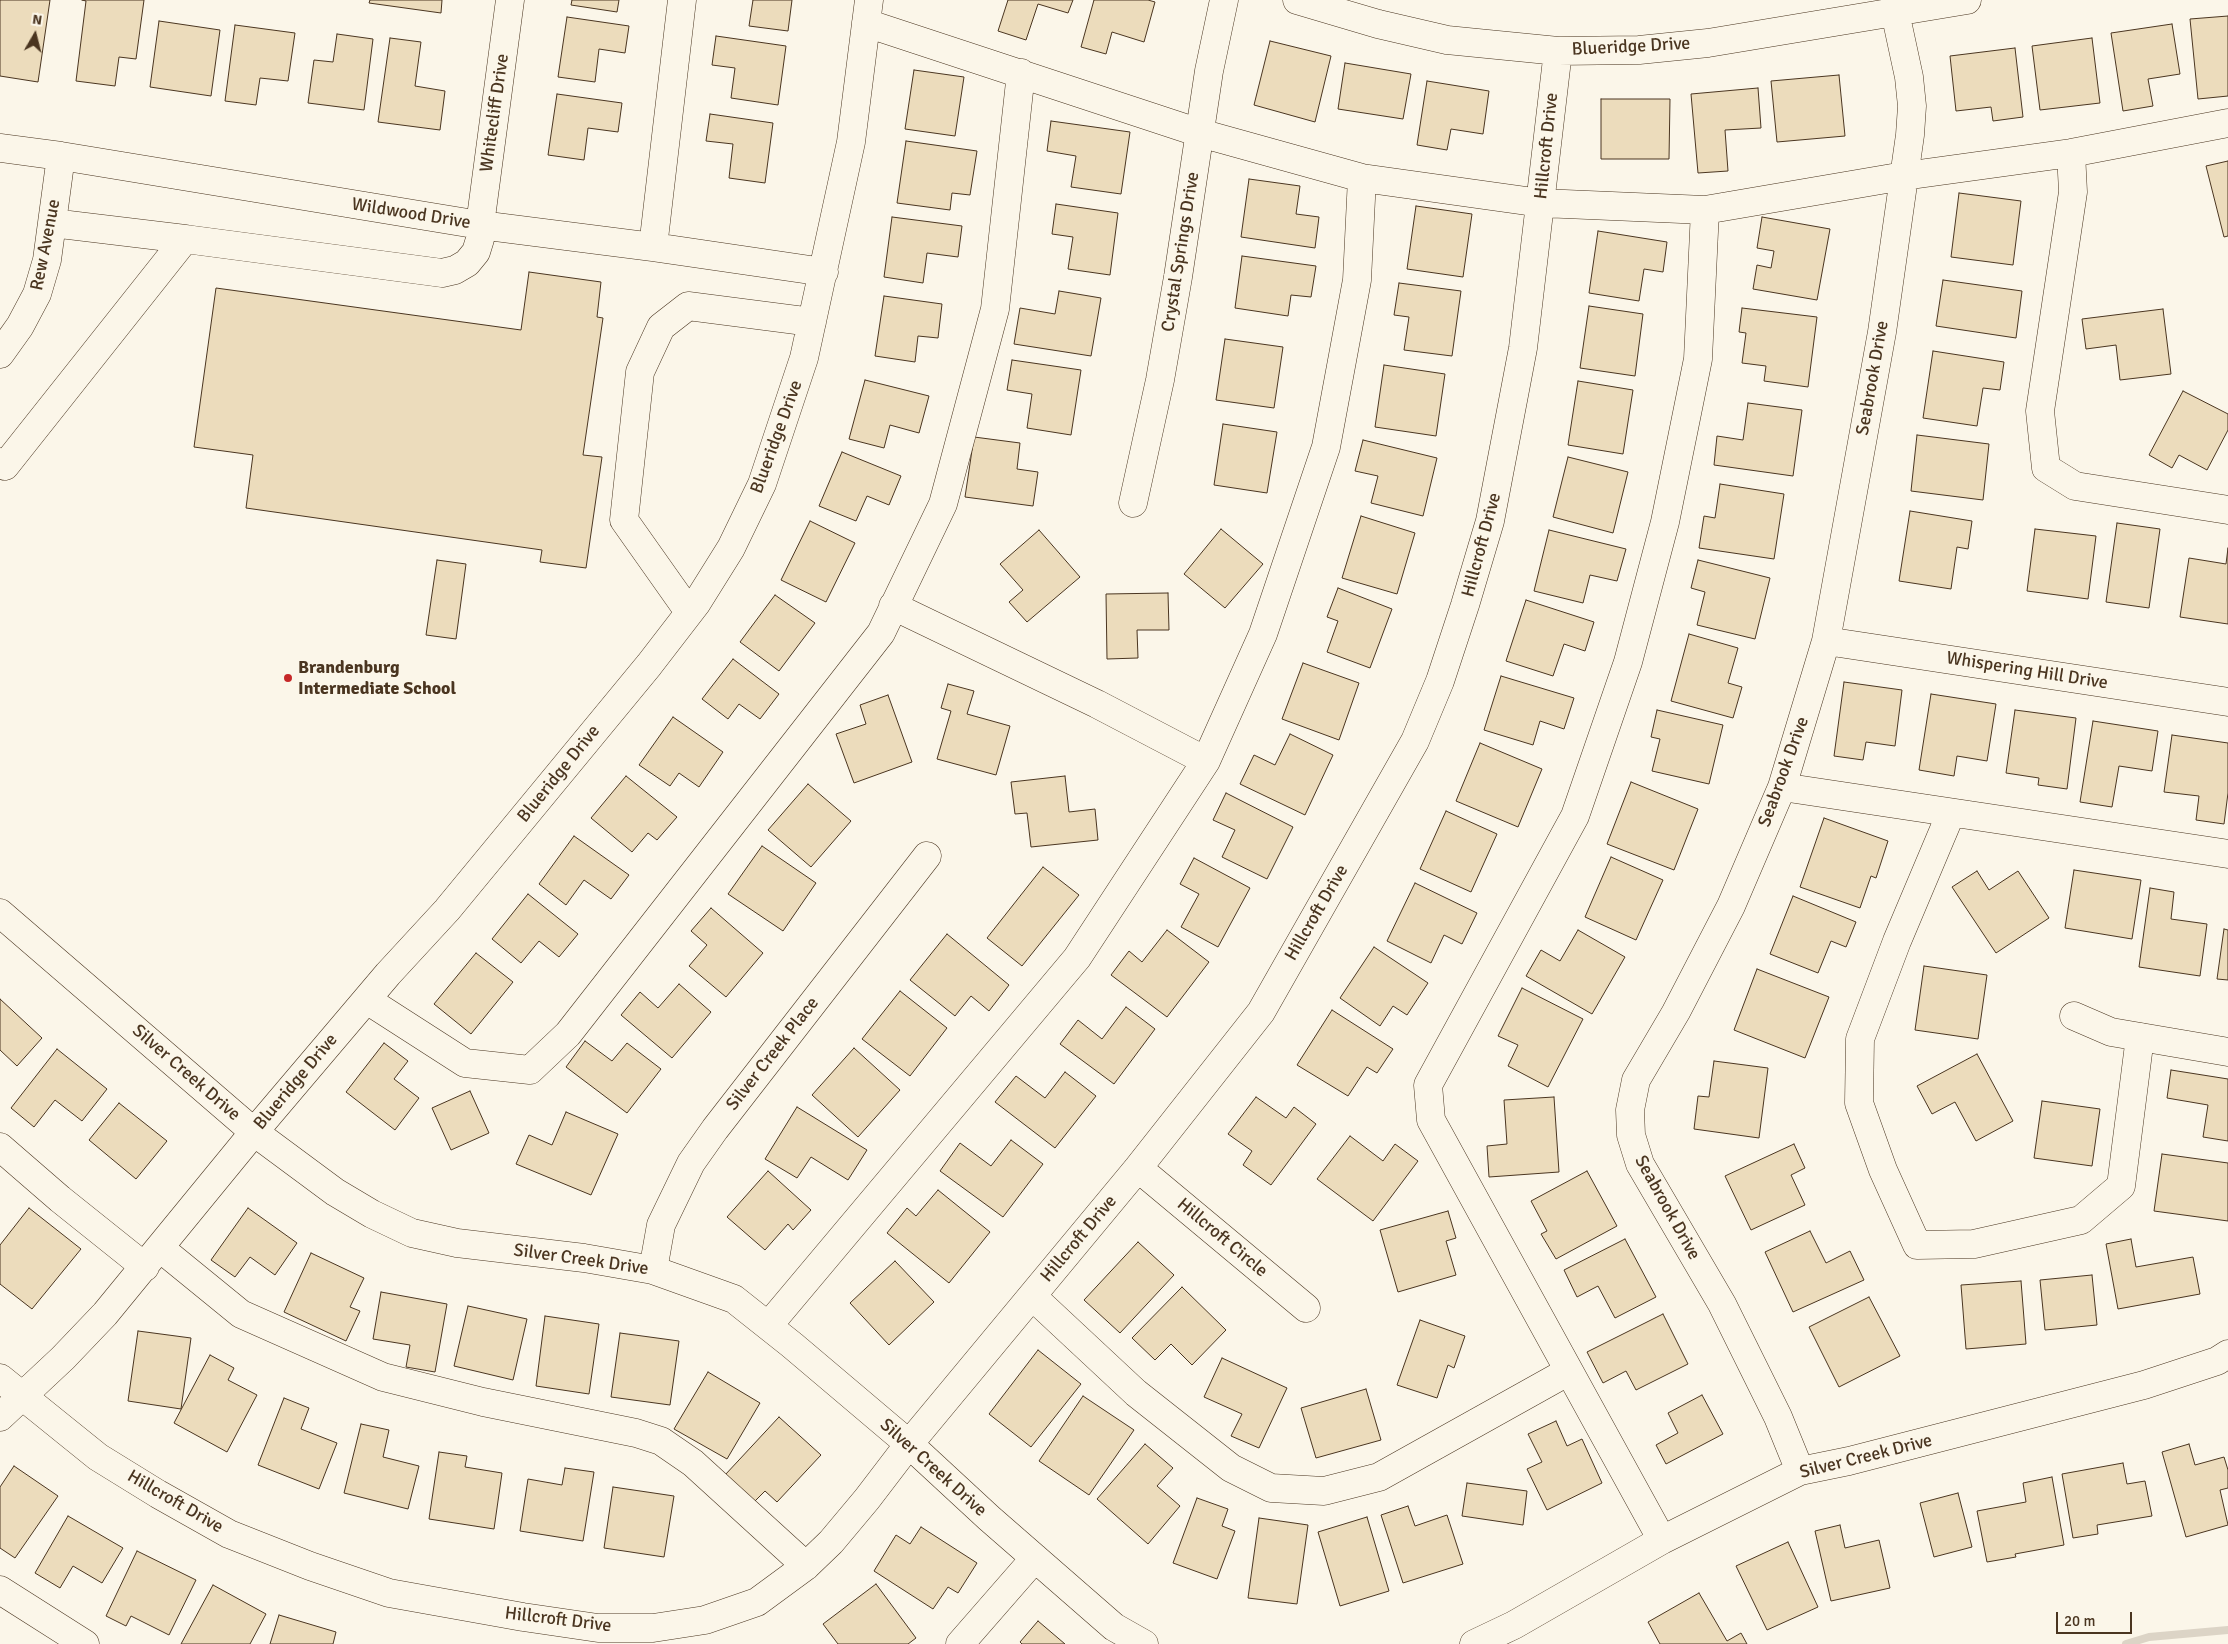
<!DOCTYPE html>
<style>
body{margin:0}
#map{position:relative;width:2228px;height:1644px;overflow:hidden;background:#fbf6e9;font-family:Signika,sans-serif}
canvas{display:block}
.north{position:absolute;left:10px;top:10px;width:50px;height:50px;-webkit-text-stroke:4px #fbf6e9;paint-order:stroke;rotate:8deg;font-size:14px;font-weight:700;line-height:20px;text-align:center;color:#4a3520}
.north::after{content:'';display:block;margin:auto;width:18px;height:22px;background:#4a3520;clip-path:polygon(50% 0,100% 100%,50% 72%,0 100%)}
.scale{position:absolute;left:2056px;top:1612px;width:76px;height:22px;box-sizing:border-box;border:2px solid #4a3520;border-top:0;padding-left:6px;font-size:15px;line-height:18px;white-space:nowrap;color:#4a3520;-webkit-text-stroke:4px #fbf6e9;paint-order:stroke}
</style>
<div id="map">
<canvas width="2228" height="1644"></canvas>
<div class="north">N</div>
<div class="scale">20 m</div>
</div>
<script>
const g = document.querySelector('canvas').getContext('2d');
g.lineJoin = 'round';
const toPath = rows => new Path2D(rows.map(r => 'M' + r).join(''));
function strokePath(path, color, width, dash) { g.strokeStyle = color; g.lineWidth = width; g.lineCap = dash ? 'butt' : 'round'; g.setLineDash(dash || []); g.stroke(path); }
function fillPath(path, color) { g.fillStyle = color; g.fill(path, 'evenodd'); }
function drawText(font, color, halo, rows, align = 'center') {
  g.font = font + ' Signika,sans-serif'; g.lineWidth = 4; g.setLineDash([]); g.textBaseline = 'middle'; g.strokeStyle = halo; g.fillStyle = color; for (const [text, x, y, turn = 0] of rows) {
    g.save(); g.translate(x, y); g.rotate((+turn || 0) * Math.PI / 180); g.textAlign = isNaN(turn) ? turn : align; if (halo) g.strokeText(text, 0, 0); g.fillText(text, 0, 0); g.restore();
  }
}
const stream = toPath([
 [2126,1644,2149,1637,2228,1630]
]);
const building = toPath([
 [0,0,50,0,38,82,0,76,0,0],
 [82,0,144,0,136,59,119,57,115,86,76,81,86,1,82,0],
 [370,0,442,0,441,13,369,3,370,0],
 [572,0,619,0,617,12,571,5,572,0],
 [753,0,792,0,788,31,749,26,753,0],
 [1008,0,1073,0,1068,13,1038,4,1026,40,998,31,1008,0],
 [1094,0,1148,0,1155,2,1144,42,1112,32,1106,54,1081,47,1094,0],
 [2228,16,2228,96,2198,99,2190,19,2228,16],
 [567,17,629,26,625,53,599,49,595,82,558,77,567,17],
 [159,21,220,30,211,96,150,87,159,21],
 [2172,24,2180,74,2148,79,2153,106,2123,111,2111,33,2172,24],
 [235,25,295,33,288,81,260,78,256,105,225,101,235,25],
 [337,34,373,39,364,110,308,103,314,60,333,62,337,34],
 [716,36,786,46,778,105,731,98,735,68,712,65,716,36],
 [390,38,421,42,415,86,445,91,440,130,378,122,390,38],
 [2092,38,2100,103,2040,110,2032,46,2092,38],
 [1270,41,1331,56,1315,122,1254,105,1270,41],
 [2015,48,2023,117,1993,121,1991,107,1956,111,1950,56,2015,48],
 [1345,63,1411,74,1403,119,1338,109,1345,63],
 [914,70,964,77,955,136,905,129,914,70],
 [1839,75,1845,136,1777,142,1771,81,1839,75],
 [1427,81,1489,91,1483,134,1451,129,1447,150,1417,145,1427,81],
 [1758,88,1761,128,1725,130,1728,171,1698,173,1691,94,1758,88],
 [557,94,622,103,618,132,588,128,584,160,548,155,557,94],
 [1601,99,1670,99,1669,159,1601,159,1601,99],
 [710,114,773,123,765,183,729,178,733,144,706,141,710,114],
 [1051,121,1130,132,1121,194,1071,187,1076,156,1047,151,1051,121],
 [906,141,977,151,970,195,952,193,950,210,897,203,906,141],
 [2228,161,2228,236,2224,237,2206,166,2228,161],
 [1249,179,1300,186,1296,214,1319,217,1315,248,1241,237,1249,179],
 [1959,193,2021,201,2013,265,1951,257,1959,193],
 [1056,204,1118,213,1110,275,1068,269,1073,237,1052,234,1056,204],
 [1416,206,1472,214,1463,277,1407,269,1416,206],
 [892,217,962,226,958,257,927,253,923,283,884,277,892,217],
 [1762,217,1830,229,1817,300,1753,289,1757,265,1771,268,1774,251,1757,248,1762,217],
 [1598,231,1667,242,1663,272,1644,269,1639,301,1589,293,1598,231],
 [1242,256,1316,266,1311,297,1291,295,1288,316,1235,308,1242,256],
 [529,272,601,282,597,317,603,318,583,455,602,457,586,568,540,562,542,550,246,508,253,455,194,447,216,288,521,330,529,272],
 [1943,280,2022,291,2016,338,1936,326,1943,280],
 [1399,283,1461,291,1452,356,1404,350,1409,317,1394,315,1399,283],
 [1059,291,1101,298,1091,356,1014,344,1020,308,1055,314,1059,291],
 [884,296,942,304,938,338,918,336,915,362,875,356,884,296],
 [1589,306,1643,314,1635,376,1580,368,1589,306],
 [1742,308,1817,317,1808,387,1764,381,1766,366,1742,363,1746,333,1739,332,1742,308],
 [2163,309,2171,374,2120,380,2116,345,2086,349,2082,319,2163,309],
 [1225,339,1283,347,1274,408,1216,400,1225,339],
 [1933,351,2004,362,2000,390,1983,388,1977,426,1923,418,1933,351],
 [1012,360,1081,370,1071,435,1027,428,1032,394,1007,390,1012,360],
 [1384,365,1445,374,1436,436,1375,427,1384,365],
 [865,380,929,396,919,433,890,425,884,448,849,439,865,380],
 [1578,381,1633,390,1623,454,1568,445,1578,381],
 [2183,391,2228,414,2228,430,2207,470,2179,455,2172,468,2149,455,2183,391],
 [1748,403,1802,410,1793,476,1714,465,1717,436,1743,440,1748,403],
 [1223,424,1277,432,1267,493,1214,485,1223,424],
 [1917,435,1989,444,1983,500,1911,491,1917,435],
 [974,437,1020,443,1017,469,1038,472,1033,506,965,497,974,437],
 [1363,440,1437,458,1423,516,1371,503,1378,476,1355,471,1363,440],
 [842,452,901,476,889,505,867,496,856,521,819,506,842,452],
 [1568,457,1628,472,1613,533,1553,517,1568,457],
 [1720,484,1784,494,1774,559,1699,548,1704,516,1715,518,1720,484],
 [1910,511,1972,521,1968,549,1957,547,1951,589,1899,581,1910,511],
 [1361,516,1415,533,1397,594,1342,578,1361,516],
 [810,521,855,543,826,602,781,580,810,521],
 [2117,523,2160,529,2149,608,2106,602,2117,523],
 [1221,529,1263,564,1225,608,1184,574,1221,529],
 [2035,529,2096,536,2088,599,2027,591,2035,529],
 [1039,530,1080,577,1027,622,1009,602,1023,590,1000,564,1039,530],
 [1549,530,1626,549,1617,581,1590,575,1583,603,1534,591,1549,530],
 [2228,548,2228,624,2180,617,2189,558,2226,564,2228,548],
 [437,560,466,564,456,639,426,635,437,560],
 [1698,560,1770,578,1755,639,1697,625,1705,592,1691,588,1698,560],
 [1338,588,1392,609,1370,668,1327,652,1338,621,1327,617,1338,588],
 [1168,593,1169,630,1137,630,1138,658,1107,659,1106,594,1168,593],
 [775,595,815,623,779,671,740,642,775,595],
 [1526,600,1594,622,1585,651,1564,644,1553,676,1506,661,1526,600],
 [1689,634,1738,648,1728,683,1742,687,1733,718,1671,701,1689,634],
 [733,659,779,694,760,719,739,704,728,719,702,699,733,659],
 [1303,663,1359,683,1339,740,1282,719,1303,663],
 [1501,676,1574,698,1564,729,1540,721,1533,745,1484,730,1501,676],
 [1844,682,1902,690,1895,746,1866,742,1863,760,1834,756,1844,682],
 [948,684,974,691,967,714,1010,726,996,775,937,759,951,711,941,708,948,684],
 [1931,694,1996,704,1987,761,1957,756,1954,776,1919,770,1931,694],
 [888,695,912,762,854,783,836,734,866,724,860,705,888,695],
 [1657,710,1723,725,1709,784,1652,771,1660,739,1651,737,1657,710],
 [2015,710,2076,718,2067,789,2038,785,2039,778,2006,773,2015,710],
 [673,717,723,752,699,787,679,773,670,786,639,765,673,717],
 [2093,721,2158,731,2152,771,2119,766,2112,807,2080,802,2093,721],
 [1290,734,1333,755,1305,815,1240,784,1254,755,1275,765,1290,734],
 [2172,735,2228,743,2228,793,2224,824,2196,820,2199,796,2164,792,2172,735],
 [1480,743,1542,769,1518,827,1456,801,1480,743],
 [626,776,677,817,657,840,648,833,632,852,591,818,626,776],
 [1065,776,1069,812,1095,809,1098,840,1031,847,1027,813,1015,814,1011,782,1065,776],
 [1631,782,1698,809,1674,870,1607,844,1631,782],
 [808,784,851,821,811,867,768,830,808,784],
 [1226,793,1293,827,1267,879,1222,857,1235,830,1213,820,1226,793],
 [1446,811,1497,834,1471,892,1420,869,1446,811],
 [1824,818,1888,841,1876,878,1871,876,1860,908,1800,887,1824,818],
 [574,836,629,875,611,899,584,880,566,905,539,884,574,836],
 [762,846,816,883,783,931,728,894,762,846],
 [1611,857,1663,880,1636,940,1585,917,1611,857],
 [1194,858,1250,888,1218,947,1181,927,1199,894,1180,884,1194,858],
 [1043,867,1079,895,1022,966,987,938,1043,867],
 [2074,870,2141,880,2132,939,2065,928,2074,870],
 [1977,871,1989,890,2018,871,2049,918,1996,953,1952,887,1977,871],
 [1415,883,1477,913,1462,944,1444,935,1431,963,1387,941,1415,883],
 [2150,888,2174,892,2171,919,2207,924,2200,976,2139,967,2150,888],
 [528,894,578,934,559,957,539,941,521,963,492,939,528,894],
 [1793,896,1856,922,1846,947,1831,941,1818,973,1770,954,1793,896],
 [711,908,763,953,726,997,689,966,707,945,691,931,711,908],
 [2224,929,2228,930,2228,980,2217,979,2224,929],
 [1167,930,1209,962,1167,1017,1111,975,1129,951,1142,962,1167,930],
 [1578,930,1625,957,1592,1014,1526,976,1541,950,1560,961,1578,930],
 [947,934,1009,985,989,1011,971,996,955,1016,910,980,947,934],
 [1374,947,1428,983,1407,1015,1393,1006,1380,1026,1340,998,1374,947],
 [476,953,513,982,471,1034,434,1004,476,953],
 [1924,966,1987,975,1978,1039,1915,1030,1924,966],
 [1757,969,1829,997,1805,1058,1734,1030,1757,969],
 [679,984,711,1012,672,1058,621,1015,640,992,658,1008,679,984],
 [1522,988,1583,1019,1548,1087,1508,1066,1518,1045,1498,1036,1522,988],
 [900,991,947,1028,910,1076,862,1039,900,991],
 [0,999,42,1038,17,1066,0,1050,0,999],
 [1126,1007,1155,1029,1114,1084,1060,1044,1078,1020,1102,1039,1126,1007],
 [1332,1010,1393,1049,1377,1073,1367,1067,1348,1096,1297,1065,1332,1010],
 [585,1041,612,1061,627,1043,661,1069,627,1113,566,1067,585,1041],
 [384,1043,408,1061,394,1079,419,1098,395,1130,346,1092,384,1043],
 [854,1048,900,1090,858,1137,812,1095,854,1048],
 [57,1049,107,1089,82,1121,55,1100,34,1127,11,1108,57,1049],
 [1977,1054,2013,1121,1976,1141,1955,1102,1932,1114,1917,1086,1977,1054],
 [1714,1061,1768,1068,1759,1138,1694,1129,1698,1096,1709,1097,1714,1061],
 [2171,1070,2228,1079,2228,1141,2203,1137,2208,1105,2167,1098,2171,1070],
 [1065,1072,1096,1096,1055,1148,995,1102,1016,1076,1045,1098,1065,1072],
 [470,1091,489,1133,451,1150,432,1108,470,1091],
 [1256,1097,1286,1118,1294,1107,1316,1124,1271,1185,1243,1165,1252,1151,1228,1134,1256,1097],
 [1554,1097,1559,1172,1489,1177,1487,1146,1507,1144,1504,1100,1554,1097],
 [2042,1101,2100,1109,2092,1166,2034,1158,2042,1101],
 [119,1103,167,1141,136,1179,89,1140,119,1103],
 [797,1107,867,1150,848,1180,811,1157,797,1178,765,1159,797,1107],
 [566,1112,618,1134,591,1195,516,1164,529,1135,552,1145,566,1112],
 [1350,1136,1383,1161,1395,1144,1418,1161,1373,1221,1317,1179,1350,1136],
 [1011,1140,1043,1164,1003,1217,940,1171,960,1143,991,1166,1011,1140],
 [1794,1144,1805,1168,1791,1175,1805,1205,1751,1230,1725,1176,1794,1144],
 [2162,1154,2228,1163,2228,1221,2154,1211,2162,1154],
 [768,1171,811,1210,793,1230,788,1224,765,1250,727,1217,768,1171],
 [1587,1171,1617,1226,1556,1259,1541,1234,1547,1231,1531,1201,1587,1171],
 [938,1190,990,1232,949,1283,887,1233,907,1208,916,1216,938,1190],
 [29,1208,81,1249,32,1309,0,1284,0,1245,29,1208],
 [248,1208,297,1243,275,1275,250,1257,235,1277,211,1260,248,1208],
 [1448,1211,1456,1238,1446,1241,1456,1275,1398,1292,1380,1230,1448,1211],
 [1810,1231,1826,1263,1850,1251,1864,1280,1793,1312,1765,1252,1810,1231],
 [1625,1239,1656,1297,1615,1318,1598,1286,1577,1297,1564,1270,1625,1239],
 [2131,1239,2136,1267,2193,1257,2200,1294,2118,1309,2106,1244,2131,1239],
 [1138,1242,1174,1275,1120,1333,1084,1300,1138,1242],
 [311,1253,364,1278,350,1307,360,1311,346,1341,284,1312,311,1253],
 [895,1261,934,1302,889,1345,850,1303,895,1261],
 [2092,1275,2097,1325,2045,1330,2040,1280,2092,1275],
 [2021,1281,2026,1344,1966,1349,1961,1285,2021,1281],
 [1182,1287,1226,1330,1192,1365,1171,1344,1155,1360,1132,1338,1182,1287],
 [381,1292,447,1304,435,1372,406,1367,410,1345,373,1339,381,1292],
 [1869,1297,1900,1356,1839,1387,1809,1327,1869,1297],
 [468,1306,527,1319,513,1380,454,1366,468,1306],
 [1663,1314,1688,1364,1636,1390,1626,1371,1603,1383,1587,1352,1663,1314],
 [545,1316,599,1324,589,1394,536,1386,545,1316],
 [1420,1320,1465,1336,1454,1368,1448,1365,1437,1398,1397,1385,1420,1320],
 [138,1331,191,1338,181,1409,128,1401,138,1331],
 [620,1333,679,1341,670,1405,611,1397,620,1333],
 [1038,1350,1081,1384,1031,1447,989,1414,1038,1350],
 [210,1355,234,1368,228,1380,257,1395,227,1452,174,1423,210,1355],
 [1222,1358,1287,1388,1259,1448,1231,1436,1242,1414,1204,1397,1222,1358],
 [708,1372,760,1403,727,1459,674,1429,708,1372],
 [1366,1389,1381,1440,1316,1458,1301,1408,1366,1389],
 [1702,1395,1723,1434,1666,1464,1656,1445,1678,1433,1668,1413,1702,1395],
 [1083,1396,1134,1430,1089,1495,1039,1461,1083,1396],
 [284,1398,309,1408,301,1429,337,1443,319,1489,258,1465,284,1398],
 [779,1417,821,1455,777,1502,765,1491,754,1502,725,1475,779,1417],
 [1556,1421,1567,1446,1582,1439,1602,1483,1547,1510,1527,1469,1542,1462,1528,1434,1556,1421],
 [361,1424,389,1430,383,1457,419,1466,408,1509,344,1493,361,1424],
 [1145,1444,1173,1468,1157,1486,1180,1506,1148,1544,1097,1499,1145,1444],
 [2189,1444,2195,1465,2224,1457,2228,1470,2228,1488,2220,1490,2228,1525,2186,1537,2162,1452,2189,1444],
 [439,1452,467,1456,465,1467,502,1473,494,1529,429,1519,439,1452],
 [2123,1463,2127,1484,2145,1481,2152,1516,2097,1525,2098,1534,2073,1538,2062,1474,2123,1463],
 [14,1466,58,1496,15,1558,0,1548,0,1487,14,1466],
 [565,1468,594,1472,583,1541,520,1531,528,1479,562,1485,565,1468],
 [2052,1477,2064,1545,2015,1554,2016,1557,1987,1562,1977,1511,2026,1502,2023,1483,2052,1477],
 [1467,1483,1527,1491,1523,1525,1462,1516,1467,1483],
 [613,1487,674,1496,664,1557,604,1548,613,1487],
 [1958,1493,1972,1547,1934,1557,1920,1503,1958,1493],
 [1197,1498,1228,1509,1222,1526,1235,1531,1217,1579,1173,1563,1197,1498],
 [1408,1506,1415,1526,1447,1515,1463,1564,1403,1583,1381,1515,1408,1506],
 [68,1516,123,1548,102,1583,73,1566,60,1588,35,1573,68,1516],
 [1367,1517,1389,1591,1340,1606,1318,1532,1367,1517],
 [1259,1518,1308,1525,1297,1604,1248,1598,1259,1518],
 [1840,1525,1845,1548,1879,1540,1890,1588,1831,1601,1815,1531,1840,1525],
 [921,1527,977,1563,958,1593,948,1587,933,1609,874,1571,896,1535,910,1544,921,1527],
 [1788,1542,1818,1607,1767,1630,1736,1566,1788,1542],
 [137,1551,196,1580,169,1635,131,1616,126,1626,106,1616,137,1551],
 [876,1584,916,1638,908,1644,838,1644,823,1624,876,1584],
 [213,1585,266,1614,250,1644,181,1644,213,1585],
 [1699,1593,1727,1641,1741,1633,1747,1644,1660,1644,1648,1622,1699,1593],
 [279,1615,336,1632,333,1644,270,1644,279,1615],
 [1038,1621,1065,1644,1022,1644,1020,1642,1038,1621]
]);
const minor = toPath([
 [1297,0,1378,24,1447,40,1558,51,1639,50,1708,43,1967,0],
 [866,23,1200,133,1362,178,1541,203,1705,210,1904,176,2071,153,2228,123],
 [0,148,61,156,480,225,653,247,824,272],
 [2071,153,2073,192,2040,411,2046,468,2075,486,2228,510],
 [52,223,185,239],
 [653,247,682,0],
 [0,354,20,326,37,294,47,260,61,156],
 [0,462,5,466,185,239,442,273,455,270,467,263,476,252,480,239,480,225,510,0],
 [1133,503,1160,380,1178,277,1209,71,1224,0],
 [893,606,1097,704,1206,761],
 [689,612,624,520,640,372,661,327,688,306,812,322],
 [1826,641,2228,702],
 [1782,787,2228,854],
 [1951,813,1897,941,1860,1039,1859,1103,1883,1170,1917,1245,1974,1244,2081,1220,2121,1186,2140,1037],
 [0,913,254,1132,335,1192,372,1214,412,1233,457,1243,584,1258,653,1270,734,1299,792,1345,909,1444,989,1518,1114,1627,1144,1644],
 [367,1000,465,1063,530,1070,568,1034,881,633,943,504,995,309,1021,73],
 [2074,1016,2111,1032,2228,1052],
 [0,1147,60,1199,145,1267],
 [1138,1168,1306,1308],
 [160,1248,241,1314,383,1377,483,1402,636,1433,661,1441,693,1463,806,1566],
 [653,1270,661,1225,691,1163,715,1129,927,856],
 [1032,1296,1136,1393,1231,1468,1271,1488,1324,1491,1379,1477,1569,1371],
 [768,1326,1077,958,1206,761,1263,634,1326,447,1357,280,1362,178],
 [0,1378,98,1457,158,1494,229,1534,310,1566,389,1593,523,1617,598,1628,653,1628,705,1620,757,1602,806,1566,831,1542,867,1499,909,1444,1138,1168,1261,1012,1415,741,1440,681,1465,605,1490,521,1523,348,1558,51],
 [0,1417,63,1358,105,1314,254,1132,388,974,447,910,649,665,696,604,731,548,762,484,804,358,851,142,869,0],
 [1800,1471,1778,1417,1722,1304,1640,1164,1631,1135,1630,1110,1636,1080,1676,1012,1731,906,1782,787,1826,641,1882,332,1910,135,1912,106,1909,77,1895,12],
 [1662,1540,1431,1120,1428,1085,1575,816,1628,662,1665,522,1698,359,1705,210],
 [0,1590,85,1644],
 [960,1644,1035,1558],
 [1474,1644,1514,1625,1662,1540,1800,1471,1849,1461,2144,1385,2217,1361,2228,1354]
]);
const markers = [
 [288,678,5,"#c62828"]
];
const streetNames = [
 ["Blueridge Drive",1631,47,-3],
 ["Whitecliff Drive",495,113,-82],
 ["Hillcroft Drive",1547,146,-84],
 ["Wildwood Drive",411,214,9],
 ["Rew Avenue",46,245,-79],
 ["Crystal Springs Drive",1181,252,-81],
 ["Seabrook Drive",1873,378,-80],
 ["Blueridge Drive",777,437,-70],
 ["Hillcroft Drive",1482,545,-75],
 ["Whispering Hill Drive",2027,671,9],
 ["Seabrook Drive",1784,772,-70],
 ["Blueridge Drive",559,774,-51],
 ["Hillcroft Drive",1317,913,-60],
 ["Silver Creek Place",773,1054,-52],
 ["Silver Creek Drive",186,1073,41],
 ["Blueridge Drive",296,1082,-50],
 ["Seabrook Drive",1667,1208,61],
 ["Hillcroft Circle",1222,1238,40],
 ["Hillcroft Drive",1079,1239,-50],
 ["Silver Creek Drive",581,1260,8],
 ["Silver Creek Drive",1866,1457,-14],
 ["Silver Creek Drive",933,1468,42],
 ["Hillcroft Drive",175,1502,30],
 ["Hillcroft Drive",558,1620,7]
];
const poiNames = [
 ["Brandenburg",298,668],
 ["Intermediate School",298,689]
];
strokePath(stream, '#dcd4c6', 8);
fillPath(building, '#ecdcbc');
strokePath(building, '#4a3520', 1);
strokePath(minor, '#4a3520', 29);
strokePath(minor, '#fbf6e9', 28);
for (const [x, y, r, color] of markers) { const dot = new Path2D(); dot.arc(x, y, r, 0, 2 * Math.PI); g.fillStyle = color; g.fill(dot); strokePath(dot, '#fbf6e9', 2); }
drawText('18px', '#4a3520', '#fbf6e9', streetNames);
drawText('bold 18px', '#4a3520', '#fbf6e9', poiNames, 'left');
</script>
